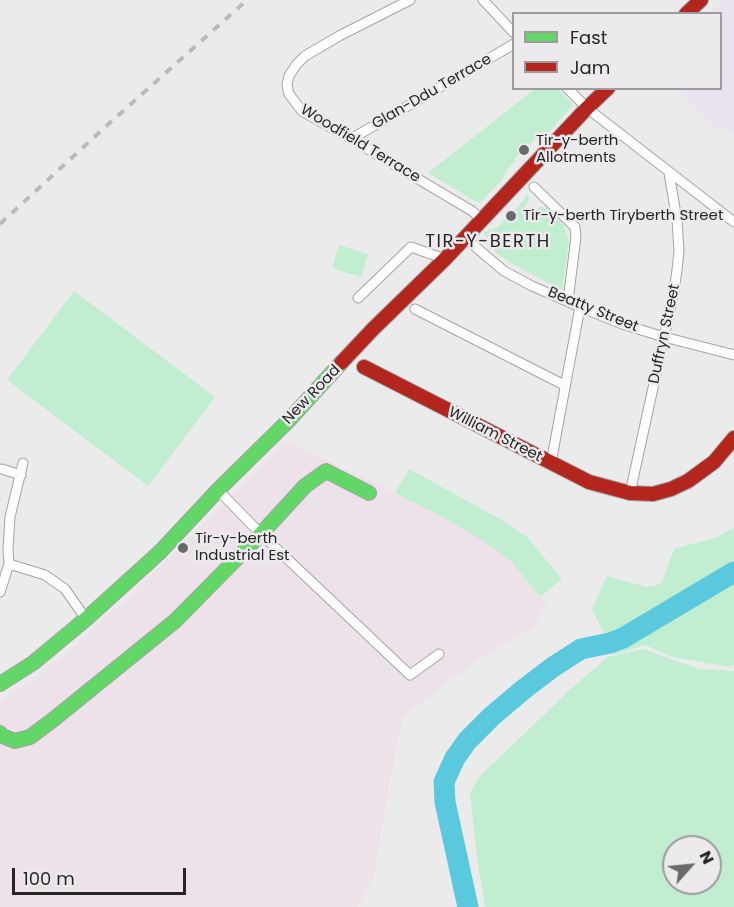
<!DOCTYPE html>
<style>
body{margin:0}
#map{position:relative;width:734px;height:907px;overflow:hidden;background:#ecebec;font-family:Poppins,sans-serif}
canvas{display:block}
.legend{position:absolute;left:512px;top:12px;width:210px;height:78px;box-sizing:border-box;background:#edeaed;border:2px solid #9d9b9d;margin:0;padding:8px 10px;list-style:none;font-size:18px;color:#262526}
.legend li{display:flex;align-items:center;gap:12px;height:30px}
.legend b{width:30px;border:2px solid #9d9b9d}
.north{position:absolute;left:662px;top:835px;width:60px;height:60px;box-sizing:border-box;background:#edeaed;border:2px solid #9d9b9d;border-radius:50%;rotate:63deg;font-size:16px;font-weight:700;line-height:24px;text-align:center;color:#262526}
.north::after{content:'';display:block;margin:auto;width:21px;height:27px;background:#6b6a6b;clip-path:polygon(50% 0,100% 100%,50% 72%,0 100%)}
.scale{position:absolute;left:12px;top:868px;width:174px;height:27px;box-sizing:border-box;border:3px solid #262526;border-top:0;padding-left:8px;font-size:18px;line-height:21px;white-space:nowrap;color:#262526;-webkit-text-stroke:4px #edeaed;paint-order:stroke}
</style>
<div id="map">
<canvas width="734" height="907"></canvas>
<ul class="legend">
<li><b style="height:8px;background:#63d668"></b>Fast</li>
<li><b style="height:8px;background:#b3261e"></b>Jam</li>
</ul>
<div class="north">N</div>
<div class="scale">100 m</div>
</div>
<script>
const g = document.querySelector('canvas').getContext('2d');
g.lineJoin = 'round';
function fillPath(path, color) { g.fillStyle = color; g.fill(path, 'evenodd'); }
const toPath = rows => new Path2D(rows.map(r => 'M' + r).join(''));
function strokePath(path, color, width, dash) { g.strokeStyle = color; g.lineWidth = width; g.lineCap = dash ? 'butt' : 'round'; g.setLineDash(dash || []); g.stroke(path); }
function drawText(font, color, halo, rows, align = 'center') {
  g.font = font + ' Poppins,sans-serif'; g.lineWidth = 5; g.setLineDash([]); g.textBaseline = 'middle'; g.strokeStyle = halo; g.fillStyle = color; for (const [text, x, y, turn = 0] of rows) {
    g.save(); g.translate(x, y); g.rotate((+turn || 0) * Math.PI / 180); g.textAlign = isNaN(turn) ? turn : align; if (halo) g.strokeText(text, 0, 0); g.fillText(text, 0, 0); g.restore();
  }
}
const industrial = toPath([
 [285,441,371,481,445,518,485,542,511,561,547,606,531,629,484,656,438,689,403,718,390,780,374,877,358,907,0,907,0,702,64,655,123,602,182,545]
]);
const education = toPath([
 [725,0,734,0,734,136,723,125,718,131,677,89,720,88,720,14,709,13]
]);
const green = toPath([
 [536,88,558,89,573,105,550,131,539,135,527,147,525,145,519,150,521,152,514,159,516,160,509,167,502,180,480,203,473,200,428,173],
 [527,193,529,200,524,208,530,214,539,207,549,208,564,226,569,242,562,290,512,264,495,252,483,232,498,227,523,201],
 [339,245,368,254,361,277,332,268],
 [74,291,215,397,148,486,7,380],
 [409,469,500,519,527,537,562,579,540,597,511,561,485,542,445,518,395,493],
 [734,527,734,664,730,667,672,657,645,645,614,655,592,609,607,576,647,587,661,584,674,549,718,537],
 [645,649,678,662,700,669,734,671,734,907,485,907,476,850,470,793,479,777,574,686,608,657],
 [674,847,710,847,710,883,674,883]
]);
const river = toPath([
 [468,907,445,802,444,782,455,758,467,741,492,716,524,689,553,667,581,649,610,643,623,638,734,572]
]);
const street = toPath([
 [410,0,339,36,305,56,296,65,289,76,287,85,289,94,302,111,351,139,472,211,482,220],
 [483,0,514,33],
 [567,88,587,108,734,222],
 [351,139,514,44],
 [534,187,575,227,576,237,568,301],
 [465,238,504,271,532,286,580,307,622,324,664,337,734,355],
 [358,298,411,247,445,259],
 [415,309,564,385],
 [551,463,580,307],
 [2,469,21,475],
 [218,490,261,534,410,675,439,654],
 [630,493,674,292,677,270,679,251,677,220,669,173],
 [9,564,45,575,65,589,86,619],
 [0,592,9,564,8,550,10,517,23,463]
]);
const fast = toPath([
 [0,684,33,663,86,619,160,552,218,490,289,420,341,363],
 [0,733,2,736,15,741,30,737,54,719,175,621,261,534,305,486,326,471,369,493]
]);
const jam = toPath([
 [686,14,701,0],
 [341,363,373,329,445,259,587,108,608,88],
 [364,367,589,482,630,493,653,494,671,489,688,481,714,462,734,438]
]);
const rail = toPath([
 [0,224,103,129,247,0]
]);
const markers = [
 [524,150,6,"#6b6a6b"],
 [511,216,6,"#6b6a6b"],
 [183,548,6,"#6b6a6b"]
];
const streetNames = [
 ["Glan-Ddu Terrace",432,92,-30],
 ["Woodfield Terrace",360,144,31],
 ["Beatty Street",593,310,22],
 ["Duffryn Street",665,334,-78],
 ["New Road",312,395,-46],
 ["William Street",495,435,27]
];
const poiNames = [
 ["Tir-y-berth",536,141],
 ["Allotments",536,158],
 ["Tir-y-berth Tiryberth Street",523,216],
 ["Tir-y-berth",195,539],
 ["Industrial Est",195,556]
];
const quarterNames = [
 ["TIR-Y-BERTH",488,242]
];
fillPath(industrial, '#eee2ea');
fillPath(education, '#e9e3ef');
fillPath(green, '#c1eed1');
strokePath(river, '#5ac9dd', 21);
strokePath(street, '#a4a4a4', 11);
strokePath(fast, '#a4a4a4', 16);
strokePath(jam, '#a4a4a4', 16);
strokePath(street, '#fcfcfc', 9);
strokePath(fast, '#63d668', 14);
strokePath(jam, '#b3261e', 14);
strokePath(rail, '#bababa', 4, [8, 8]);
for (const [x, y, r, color] of markers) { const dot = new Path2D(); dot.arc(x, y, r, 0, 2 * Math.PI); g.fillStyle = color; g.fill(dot); strokePath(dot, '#edeaed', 2); }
drawText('15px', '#262526', '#edeaed', streetNames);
drawText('15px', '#262526', '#edeaed', poiNames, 'left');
g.letterSpacing = '1.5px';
drawText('18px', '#262526', '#edeaed', quarterNames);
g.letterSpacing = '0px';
</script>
